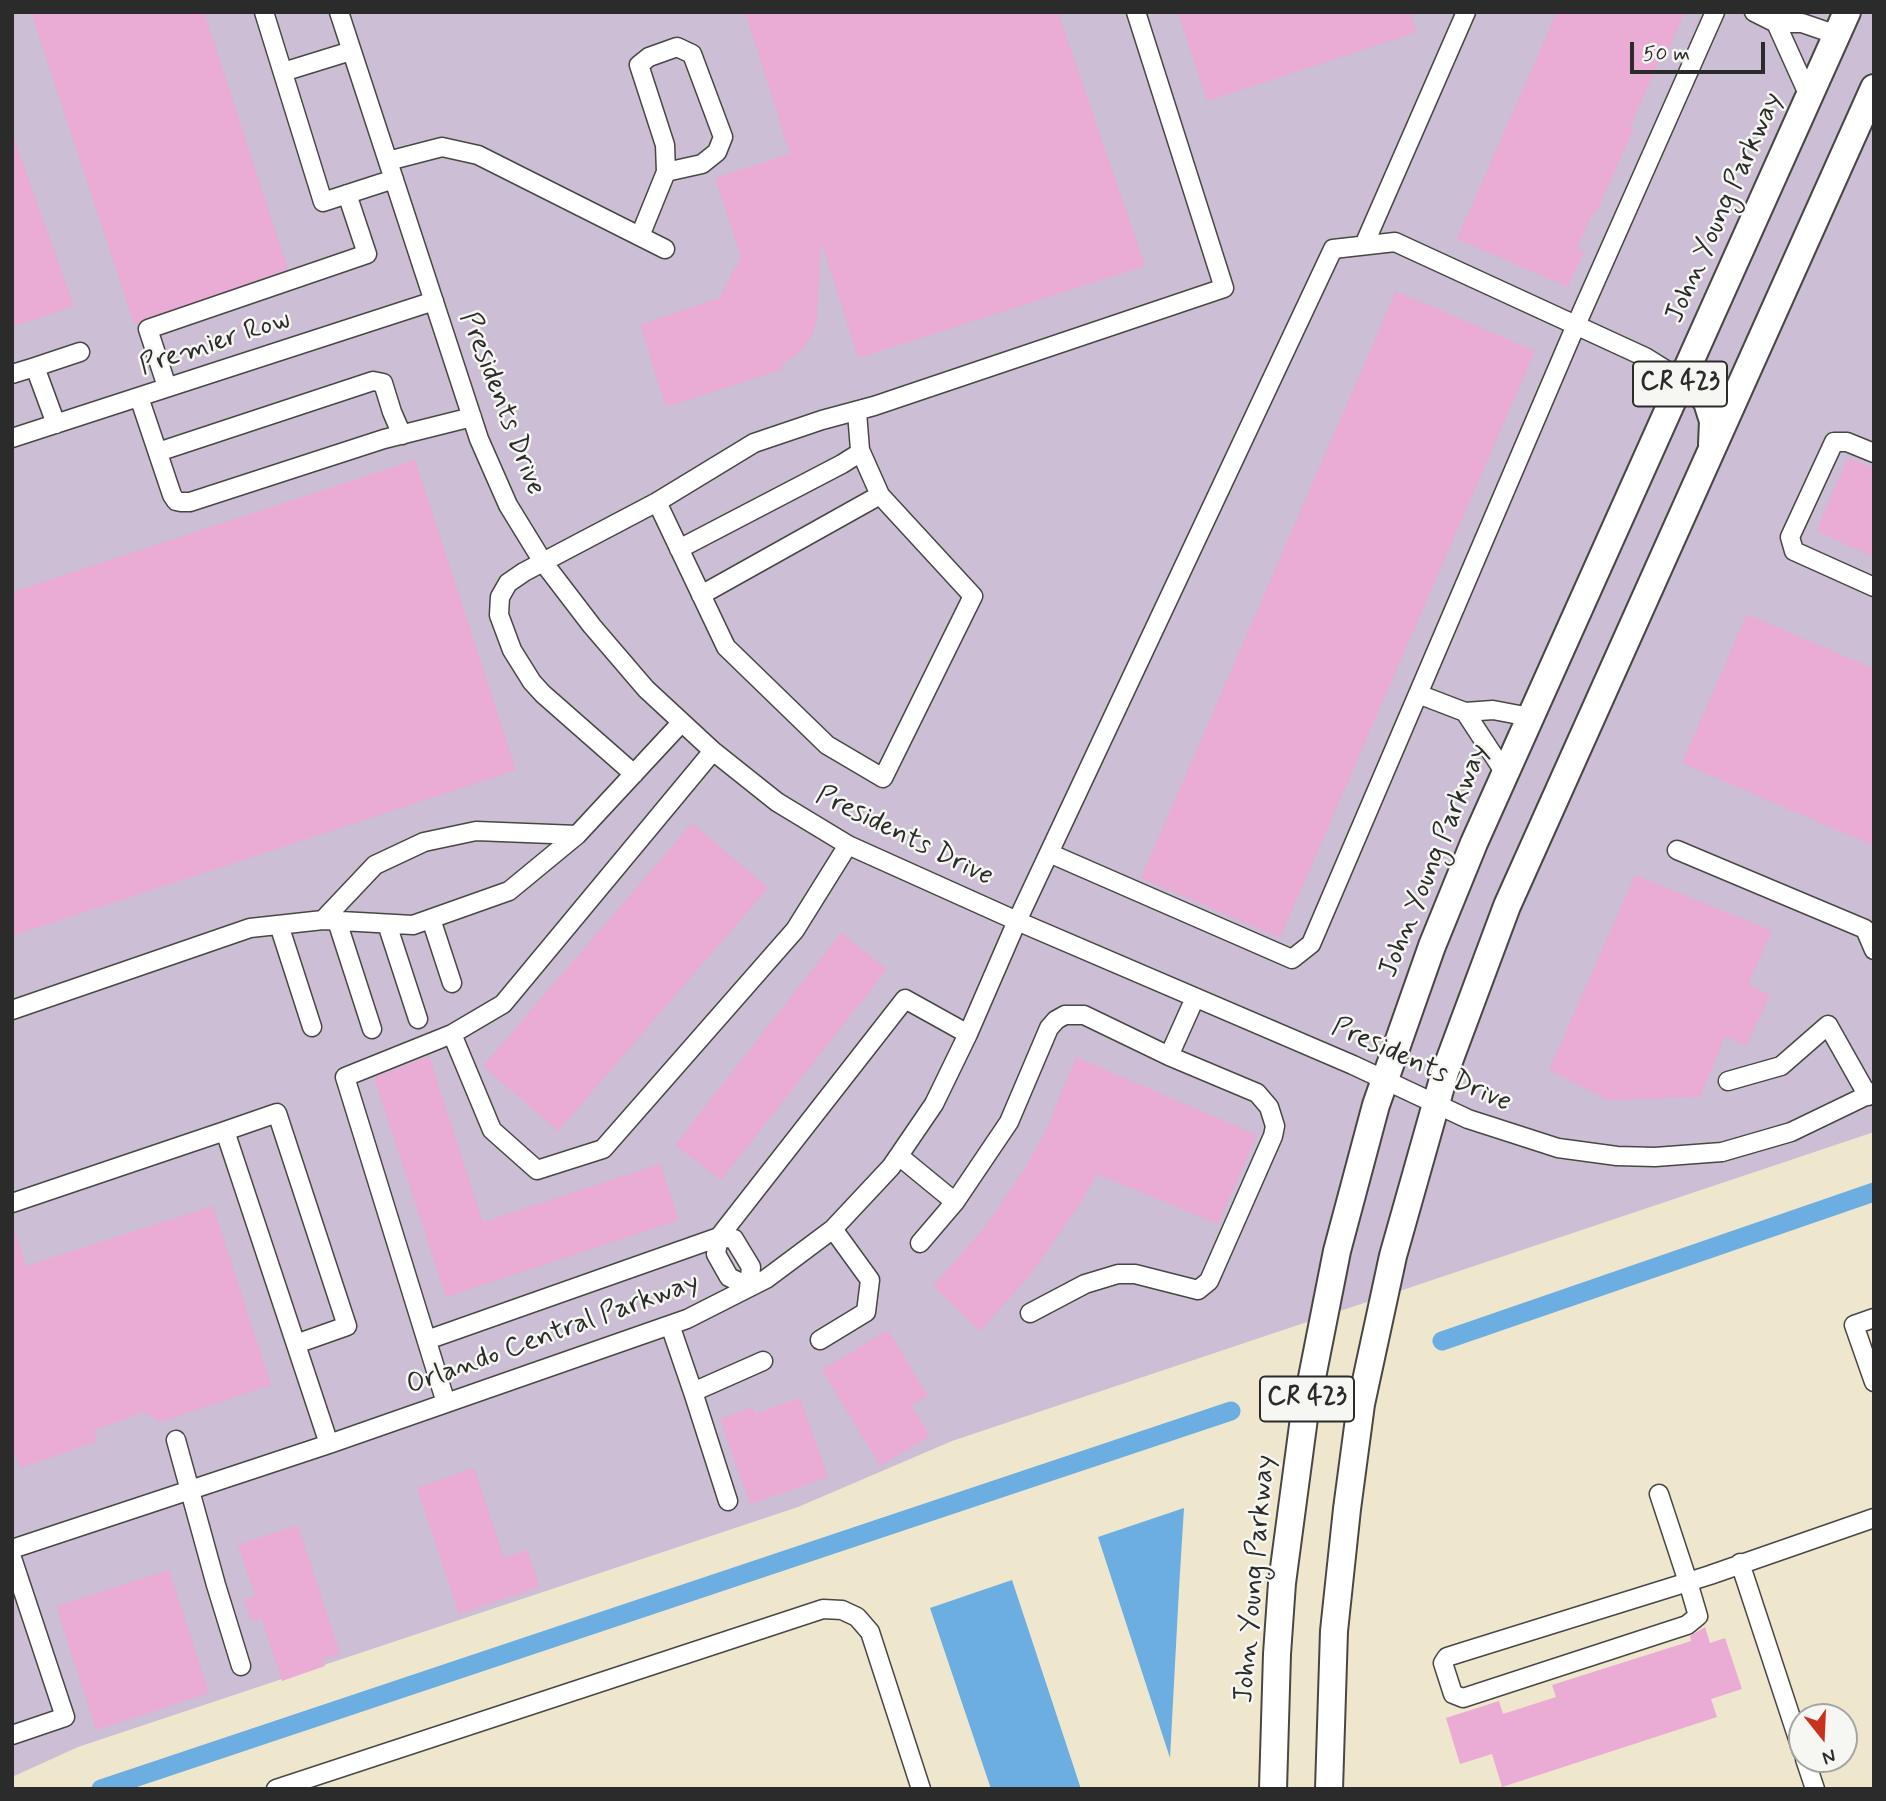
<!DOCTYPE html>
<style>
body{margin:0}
#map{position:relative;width:1886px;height:1801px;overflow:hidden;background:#eee6cd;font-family:Mynerve,sans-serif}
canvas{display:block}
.frame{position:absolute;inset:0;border:14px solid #2b2b2b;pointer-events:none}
.north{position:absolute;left:1788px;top:1703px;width:70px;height:70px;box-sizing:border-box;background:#f6f6f2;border:2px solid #a5a5a2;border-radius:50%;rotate:162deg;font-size:19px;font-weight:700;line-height:28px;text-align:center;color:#2b2b2b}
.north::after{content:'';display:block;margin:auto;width:24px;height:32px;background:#c8321e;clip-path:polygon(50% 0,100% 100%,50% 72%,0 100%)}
.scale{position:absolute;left:1630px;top:42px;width:135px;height:32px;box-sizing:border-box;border:4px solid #2b2b2b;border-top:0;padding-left:9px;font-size:21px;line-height:24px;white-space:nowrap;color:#2b2b2b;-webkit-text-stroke:5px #f6f6f2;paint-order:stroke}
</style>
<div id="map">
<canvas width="1886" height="1801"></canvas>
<div class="frame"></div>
<div class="north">N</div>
<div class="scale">50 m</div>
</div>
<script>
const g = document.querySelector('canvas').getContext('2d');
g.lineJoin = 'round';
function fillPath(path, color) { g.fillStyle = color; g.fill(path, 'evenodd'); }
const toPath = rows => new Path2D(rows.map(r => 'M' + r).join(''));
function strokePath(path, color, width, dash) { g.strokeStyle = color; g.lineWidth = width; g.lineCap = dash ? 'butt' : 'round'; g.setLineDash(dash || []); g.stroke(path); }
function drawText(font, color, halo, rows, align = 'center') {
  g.font = font + ' Mynerve,sans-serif'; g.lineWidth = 5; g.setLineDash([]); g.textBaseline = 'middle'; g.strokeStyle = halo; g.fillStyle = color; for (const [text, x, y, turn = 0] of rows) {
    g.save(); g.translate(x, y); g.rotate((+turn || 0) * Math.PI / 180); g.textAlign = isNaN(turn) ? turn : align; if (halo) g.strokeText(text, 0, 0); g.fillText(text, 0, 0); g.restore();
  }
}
const industrial = toPath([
 [12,12,1874,12,1874,1132,952,1441,798,1507,78,1747,12,1777]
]);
const water = toPath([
 [1184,1508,1179,1589,1170,1758,1098,1537],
 [1012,1580,1081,1789,991,1789,930,1608]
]);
const canal = toPath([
 [1442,1341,1874,1192],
 [101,1789,1231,1411]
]);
const building = toPath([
 [31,12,204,12,288,269,134,324],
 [745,12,1058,12,1145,266,858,358,821,241,817,319,812,335,800,352,782,364,783,369,666,407,640,325,719,298,741,257,715,178,790,154],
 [1178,12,1410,12,1417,32,1207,101],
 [1557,12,1685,12,1664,60,1660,58,1630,127,1634,128,1595,215,1592,214,1577,248,1584,251,1568,287,1457,239],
 [14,138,74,306,12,327,12,139],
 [1396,291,1535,351,1280,938,1141,878],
 [1848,458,1874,468,1874,557,1816,531],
 [415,460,516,770,12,936,12,592],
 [1747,614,1874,669,1874,846,1682,763],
 [692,823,768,888,558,1131,483,1066],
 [1635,875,1772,931,1748,984,1770,995,1746,1046,1725,1036,1700,1097,1608,1100,1549,1070],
 [841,933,887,969,721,1180,675,1145],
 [429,1056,483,1222,660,1164,679,1220,446,1297,374,1078],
 [1076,1057,1257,1135,1218,1224,1097,1174,1080,1204,1030,1275,980,1331,933,1286,985,1227,1024,1170,1047,1128],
 [213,1206,271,1385,160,1422,144,1412,94,1430,98,1441,20,1468,12,1445,12,1233,15,1232,26,1266],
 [888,1330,928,1396,911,1405,930,1436,880,1466,822,1370],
 [800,1398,828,1477,750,1504,720,1419,753,1407,755,1414],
 [474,1468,504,1558,527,1550,540,1587,459,1614,417,1488],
 [298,1525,340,1654,322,1659,325,1666,282,1681,261,1618,251,1621,244,1600,255,1596,238,1545],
 [169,1570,209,1693,96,1730,56,1606],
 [1705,1627,1710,1643,1725,1638,1742,1689,1711,1699,1717,1717,1502,1787,1492,1754,1460,1764,1446,1718,1499,1701,1503,1714,1556,1697,1552,1685,1691,1641,1690,1636]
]);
const minor = toPath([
 [264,12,323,202,394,179],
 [339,12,479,439,508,505,543,562,592,626,646,689,713,751,777,802,848,845,1017,921,1353,1065,1468,1119,1558,1148,1617,1156,1655,1157,1722,1152,1791,1132,1874,1092],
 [1754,12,1776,23,1802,23,1837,35],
 [1776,23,1809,96],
 [283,72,351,51],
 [388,161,442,147,478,155,665,249],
 [640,236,666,172,665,145,639,65,649,57,677,47,692,54,723,137,717,152,702,164,666,172],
 [1364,245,1466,12],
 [35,367,80,352],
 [12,374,35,367,56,424],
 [167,387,148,329,367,254,347,194],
 [139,397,172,495,176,501,181,502,190,502,384,439,472,417],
 [12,438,434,301],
 [158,452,373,381,383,383,392,412,402,435],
 [1874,453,1847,442,1834,442,1790,537,1794,551,1874,587],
 [657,502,726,647,827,745,883,778,973,596,880,495,860,450,857,412],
 [679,549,842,464,861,452],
 [701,595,880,495],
 [1418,694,1465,712,1493,710,1530,717],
 [1465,712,1505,773],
 [634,774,543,694,532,682,512,650,499,615,500,597,508,583,524,572,657,502,754,443,822,420,874,406,1224,288,1136,12],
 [1677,850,1865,929,1874,950],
 [1049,853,1292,959,1311,944,1576,325,1715,12],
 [431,919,452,983],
 [323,920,375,865,424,842,476,831,577,835],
 [337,921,372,1029],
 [387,924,418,1019],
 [279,925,312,1027],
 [12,1010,250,928,323,920,413,925,509,891,577,835,681,723],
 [452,1034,492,1130,537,1170,603,1149,795,930,848,845],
 [1728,1081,1781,1066,1828,1025,1868,1096],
 [899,1156,955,1202,1009,1122,1049,1028,1056,1020,1065,1015,1084,1015,1169,1056],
 [12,1203,225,1131],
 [719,1237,734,1239,751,1267,749,1287,729,1277,716,1254,719,1237],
 [920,1243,955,1202],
 [1030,1313,1085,1284,1118,1274,1135,1274,1198,1290,1209,1281,1273,1136,1275,1126,1269,1107,1257,1093,1169,1056,1195,998],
 [1874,1318,1854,1325,1874,1382],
 [670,1325,693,1392,763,1361],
 [427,1340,719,1237,905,999,968,1034],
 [820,1340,866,1312,870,1280,833,1229],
 [296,1344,347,1326,277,1113,225,1131,329,1444],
 [693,1392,728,1501],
 [446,1403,345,1077,452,1034,503,1004,713,751],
 [176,1440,216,1585,241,1666],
 [1659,1494,1688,1582,1698,1616,1687,1625,1463,1698,1453,1694,1443,1663,1447,1657,1466,1651,1688,1582,1710,1575,1874,1518],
 [12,1549,329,1444,687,1319,766,1279,833,1229,891,1167,934,1104,968,1034,1017,921,1333,249,1395,242,1645,357,1682,380],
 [12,1558,65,1717,12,1735],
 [1740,1563,1802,1751],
 [1805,1759,1815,1789],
 [276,1789,823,1609,842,1610,857,1617,870,1632,921,1789]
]);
const highway = toPath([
 [1682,380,1696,388,1707,402,1713,421,1712,444],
 [1273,1789,1277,1654,1282,1583,1304,1418,1337,1251,1376,1105,1432,946,1474,843,1847,12],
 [1329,1789,1334,1631,1347,1509,1361,1404,1393,1256,1445,1072,1507,906,1874,88]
]);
const shields = [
 [1680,384,94],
 [1307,1399,94]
];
const shieldNames = [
 ["CR 423",1680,384],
 ["CR 423",1307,1399]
];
const streetNames = [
 ["John Young Parkway",1725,208,-66],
 ["Premier Row",215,344,-18],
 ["Presidents Drive",501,404,69],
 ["Presidents Drive",904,837,26],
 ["John Young Parkway",1435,861,-68],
 ["Presidents Drive",1421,1066,24],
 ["Orlando Central Parkway",553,1335,-20],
 ["John Young Parkway",1256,1579,-85]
];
fillPath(industrial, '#ccbed4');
fillPath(water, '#6caee1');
strokePath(canal, '#6caee1', 19);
fillPath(building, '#eaabd5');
strokePath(minor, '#484743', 21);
strokePath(highway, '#484743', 30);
strokePath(minor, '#fff', 18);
strokePath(highway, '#fff', 26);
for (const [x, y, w] of shields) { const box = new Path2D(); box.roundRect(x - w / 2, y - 22.5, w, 45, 5); g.fillStyle = '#f6f6f2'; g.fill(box); strokePath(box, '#2b2b2b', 2); }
drawText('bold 26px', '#2b2b2b', null, shieldNames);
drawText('28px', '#2b2b2b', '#f6f6f2', streetNames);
</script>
